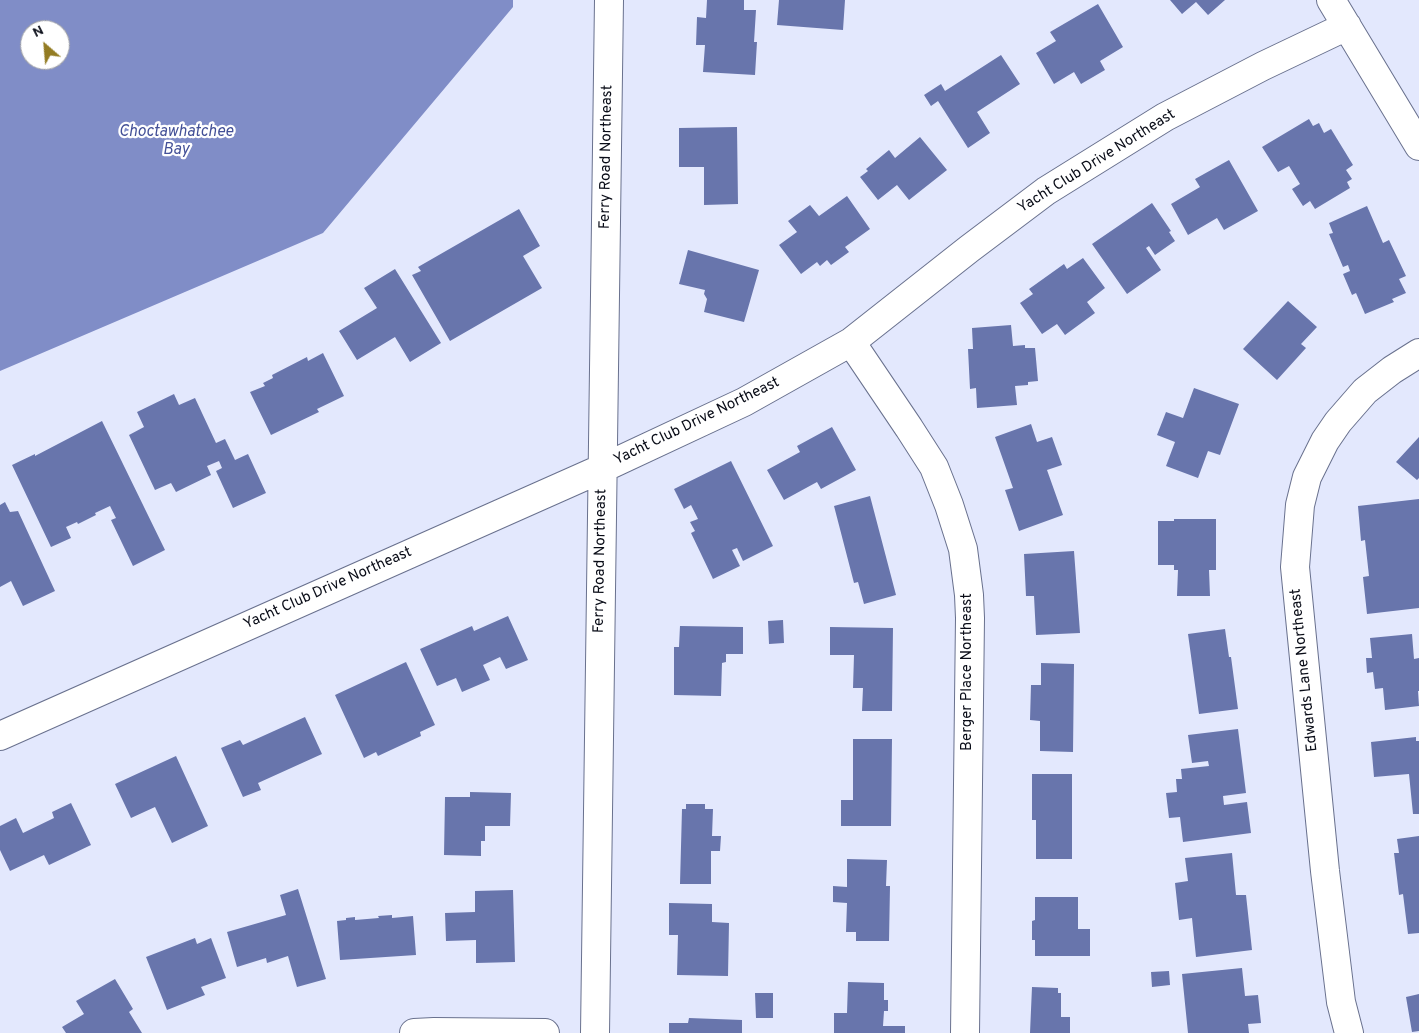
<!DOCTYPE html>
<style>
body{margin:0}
#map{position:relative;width:1419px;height:1033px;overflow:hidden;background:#e3e8fd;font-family:Overpass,sans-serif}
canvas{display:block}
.north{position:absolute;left:20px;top:20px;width:50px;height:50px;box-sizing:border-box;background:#fff;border:1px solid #9d9ea2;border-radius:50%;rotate:333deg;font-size:14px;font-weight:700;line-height:20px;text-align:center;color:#090c17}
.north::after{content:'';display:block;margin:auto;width:18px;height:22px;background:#937c23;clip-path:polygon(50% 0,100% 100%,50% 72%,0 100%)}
</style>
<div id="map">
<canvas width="1419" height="1033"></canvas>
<div class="north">N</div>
</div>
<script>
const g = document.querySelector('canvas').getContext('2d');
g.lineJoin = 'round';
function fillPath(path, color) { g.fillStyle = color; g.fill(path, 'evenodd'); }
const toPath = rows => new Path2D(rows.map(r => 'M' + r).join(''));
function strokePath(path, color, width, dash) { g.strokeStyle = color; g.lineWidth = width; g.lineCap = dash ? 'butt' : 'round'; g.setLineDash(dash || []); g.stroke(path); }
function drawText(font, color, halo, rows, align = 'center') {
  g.font = font + ' Overpass,sans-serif'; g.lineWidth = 4.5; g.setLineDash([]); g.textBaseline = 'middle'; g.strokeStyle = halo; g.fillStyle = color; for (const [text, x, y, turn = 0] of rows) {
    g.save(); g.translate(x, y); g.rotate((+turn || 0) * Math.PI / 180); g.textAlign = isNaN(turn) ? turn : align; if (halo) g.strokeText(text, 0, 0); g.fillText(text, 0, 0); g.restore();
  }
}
const water = toPath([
 [0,0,513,0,513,7,323,233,0,371],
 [30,30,60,30,60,60,30,60]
]);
const building = toPath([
 [707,0,744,0,744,10,756,10,754,42,757,42,755,75,703,72,705,45,696,45,697,17,706,18],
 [779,0,845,0,843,30,777,25],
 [1170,0,1225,0,1208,15,1196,2,1182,14],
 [1098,4,1123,47,1100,61,1105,70,1081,84,1074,72,1054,84,1036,53,1056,41,1050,32],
 [1001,55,1020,84,977,112,990,133,968,148,938,101,931,106,924,95,941,84,945,91],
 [1309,119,1313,126,1319,123,1324,133,1331,129,1353,165,1346,170,1352,179,1347,182,1350,188,1315,209,1310,201,1303,206,1292,189,1300,184,1289,166,1278,172,1262,147],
 [737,127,738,204,704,205,704,167,679,167,679,128],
 [920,137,947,170,909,200,897,185,878,200,860,177,868,171,866,169,889,150,895,158],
 [1229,160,1258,211,1224,230,1217,218,1188,235,1171,204,1200,187,1195,179],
 [847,196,870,229,845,247,849,252,831,265,827,260,820,266,817,262,801,274,779,245,797,232,788,221,810,205,819,216],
 [1152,203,1171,231,1169,232,1175,241,1155,255,1149,246,1146,248,1161,270,1127,294,1092,244],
 [1367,206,1383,243,1389,240,1406,276,1399,279,1406,293,1392,299,1394,302,1365,314,1356,293,1352,295,1343,274,1350,271,1348,265,1343,267,1329,234,1333,233,1329,223],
 [519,209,540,246,523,256,542,288,450,341,412,275,421,271,418,267],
 [688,250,759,270,744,322,704,312,707,299,704,294,705,290,679,284],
 [1083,258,1105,288,1087,302,1095,313,1065,335,1057,324,1042,334,1020,303,1033,294,1029,289,1064,264,1067,269],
 [395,269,441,343,410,362,395,337,357,360,339,331,377,308,364,288],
 [1288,301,1317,327,1301,344,1306,348,1277,380,1243,349],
 [1011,325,1013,346,1025,345,1025,348,1035,348,1038,381,1028,382,1028,385,1015,386,1017,405,977,408,976,388,970,389,968,349,973,349,972,328],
 [323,353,344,396,317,409,319,412,271,435,250,392,265,386,263,383,273,378,272,375,307,357,308,361],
 [1194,388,1239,404,1220,455,1208,451,1198,478,1166,466,1175,442,1157,435,1166,412,1183,418],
 [174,394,179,405,195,398,216,443,225,439,235,460,248,454,266,493,233,508,216,471,222,468,219,461,207,466,211,475,176,492,171,483,155,490,129,435,144,427,137,412],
 [102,421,165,550,133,566,111,520,116,518,110,506,95,513,96,515,78,524,77,522,66,527,71,538,51,547,12,465,35,454,35,456],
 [1031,424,1037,442,1052,437,1062,465,1047,470,1063,515,1019,531,1005,490,1013,488,995,437],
 [832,427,856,470,821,489,817,482,784,500,767,470,800,452,797,446],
 [1419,437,1419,478,1417,480,1396,462],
 [731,461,773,546,743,561,737,548,732,550,740,566,713,579,691,533,695,531,690,522,698,519,691,505,684,509,674,489],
 [870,496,896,595,864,604,858,582,854,583,834,506],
 [1419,499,1419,608,1367,614,1363,577,1369,576,1365,540,1361,541,1358,506],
 [5,502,10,512,18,511,55,591,23,606,11,581,0,587,0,505],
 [1174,519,1216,519,1216,570,1209,570,1210,596,1177,596,1178,570,1174,570,1174,565,1158,565,1158,521,1174,521],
 [1074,551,1080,633,1036,635,1034,596,1026,596,1024,554],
 [508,616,528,660,506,669,500,657,483,665,490,680,462,692,456,678,437,686,420,649,472,626,474,631],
 [783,620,784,643,769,644,768,621],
 [680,626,743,627,743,654,726,654,726,662,722,663,721,696,674,695,674,647,679,647],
 [830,627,893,628,892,711,862,711,863,688,853,688,854,655,830,655],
 [1225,629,1229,657,1231,657,1238,709,1199,714,1188,634],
 [1412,634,1414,659,1419,658,1419,691,1418,691,1419,706,1385,710,1383,688,1375,689,1373,672,1367,673,1366,658,1372,658,1370,638],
 [406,662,435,725,420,732,421,736,378,756,376,752,364,758,335,695],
 [1041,663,1074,664,1073,752,1040,751,1040,721,1030,720,1031,685,1041,685],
 [305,717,322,754,258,783,261,790,243,797,221,748,240,740,243,745],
 [1238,729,1246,793,1223,796,1224,805,1247,802,1251,833,1183,842,1180,817,1169,818,1166,793,1177,792,1176,779,1182,779,1181,769,1209,766,1208,761,1192,763,1188,735],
 [1416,737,1416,741,1419,741,1419,814,1413,814,1409,774,1374,777,1371,742],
 [853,739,892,739,891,826,841,826,841,800,853,800],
 [176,756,208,826,172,843,155,807,131,818,115,784],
 [1032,774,1072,774,1072,859,1036,859,1036,820,1032,820],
 [470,792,511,793,510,826,485,826,485,841,481,841,481,856,444,855,445,797,470,797],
 [71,803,91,845,49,865,44,855,10,871,0,850,0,826,16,818,23,833,54,818,52,812],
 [686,804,705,804,705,809,713,809,712,836,721,836,720,851,711,851,711,884,680,884,682,809,686,809],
 [1419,836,1419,933,1408,934,1403,894,1399,895,1394,853,1399,853,1397,839],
 [1232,853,1236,895,1246,895,1252,950,1196,957,1192,918,1179,920,1175,883,1188,881,1185,858],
 [847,859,887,860,886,886,890,886,889,941,856,941,856,932,846,932,847,903,833,902,833,886,847,887],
 [298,889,326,979,297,987,288,956,267,963,266,958,237,967,227,932,286,915,280,895],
 [513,890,515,962,476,963,476,940,446,941,445,913,475,912,475,891],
 [1035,897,1078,897,1078,929,1090,929,1090,956,1035,956,1035,940,1032,940,1032,921,1035,920],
 [669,903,712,904,712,922,729,923,728,976,677,975,678,935,669,935],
 [392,915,392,918,413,916,416,955,340,960,337,921,346,920,346,918,355,917,355,920,379,918,378,916],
 [195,938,197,944,211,938,226,978,201,987,205,995,167,1010,146,957],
 [1242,968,1245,996,1258,995,1261,1023,1248,1024,1249,1033,1188,1033,1182,974],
 [1169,971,1170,985,1152,987,1151,972],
 [115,979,133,1009,129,1012,142,1033,66,1033,62,1027,84,1014,76,1001],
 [848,982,884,983,884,1000,888,1000,888,1011,884,1011,883,1026,905,1026,905,1033,834,1033,834,1013,847,1013],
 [1032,987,1058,988,1058,993,1061,993,1061,1017,1070,1017,1070,1033,1030,1033],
 [755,993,773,993,773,1018,756,1018],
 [1419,994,1419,1031,1412,1032,1406,997],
 [689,1018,742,1020,742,1033,669,1033,669,1023,688,1023]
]);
const minor = toPath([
 [1331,0,1419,146],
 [851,342,909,428,934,467,949,505,963,549,969,595,970,618,965,1033],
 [0,736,603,468,744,402,851,342,969,249,1046,191,1165,117,1263,66,1347,26],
 [414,1033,434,1032,545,1033],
 [595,1033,609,0],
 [1349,1033,1341,1002,1325,871,1295,567,1300,505,1307,477,1325,441,1338,422,1365,391,1392,370,1419,353]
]);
const streetNames = [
 ["Ferry Road Northeast",607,157,-89],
 ["Yacht Club Drive Northeast",1097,162,-32],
 ["Yacht Club Drive Northeast",697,422,-26],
 ["Ferry Road Northeast",601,561,-89],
 ["Yacht Club Drive Northeast",328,589,-24],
 ["Edwards Lane Northeast",1305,670,-96],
 ["Berger Place Northeast",968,672,-90]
];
const waterNames = [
 ["Choctawhatchee",176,133],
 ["Bay",176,151]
];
fillPath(water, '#808dc7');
fillPath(building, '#6875ac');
strokePath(minor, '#69718e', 30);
strokePath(minor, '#fff', 28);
drawText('15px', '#090c17', '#fff', streetNames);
drawText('italic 16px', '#435097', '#fff', waterNames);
</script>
